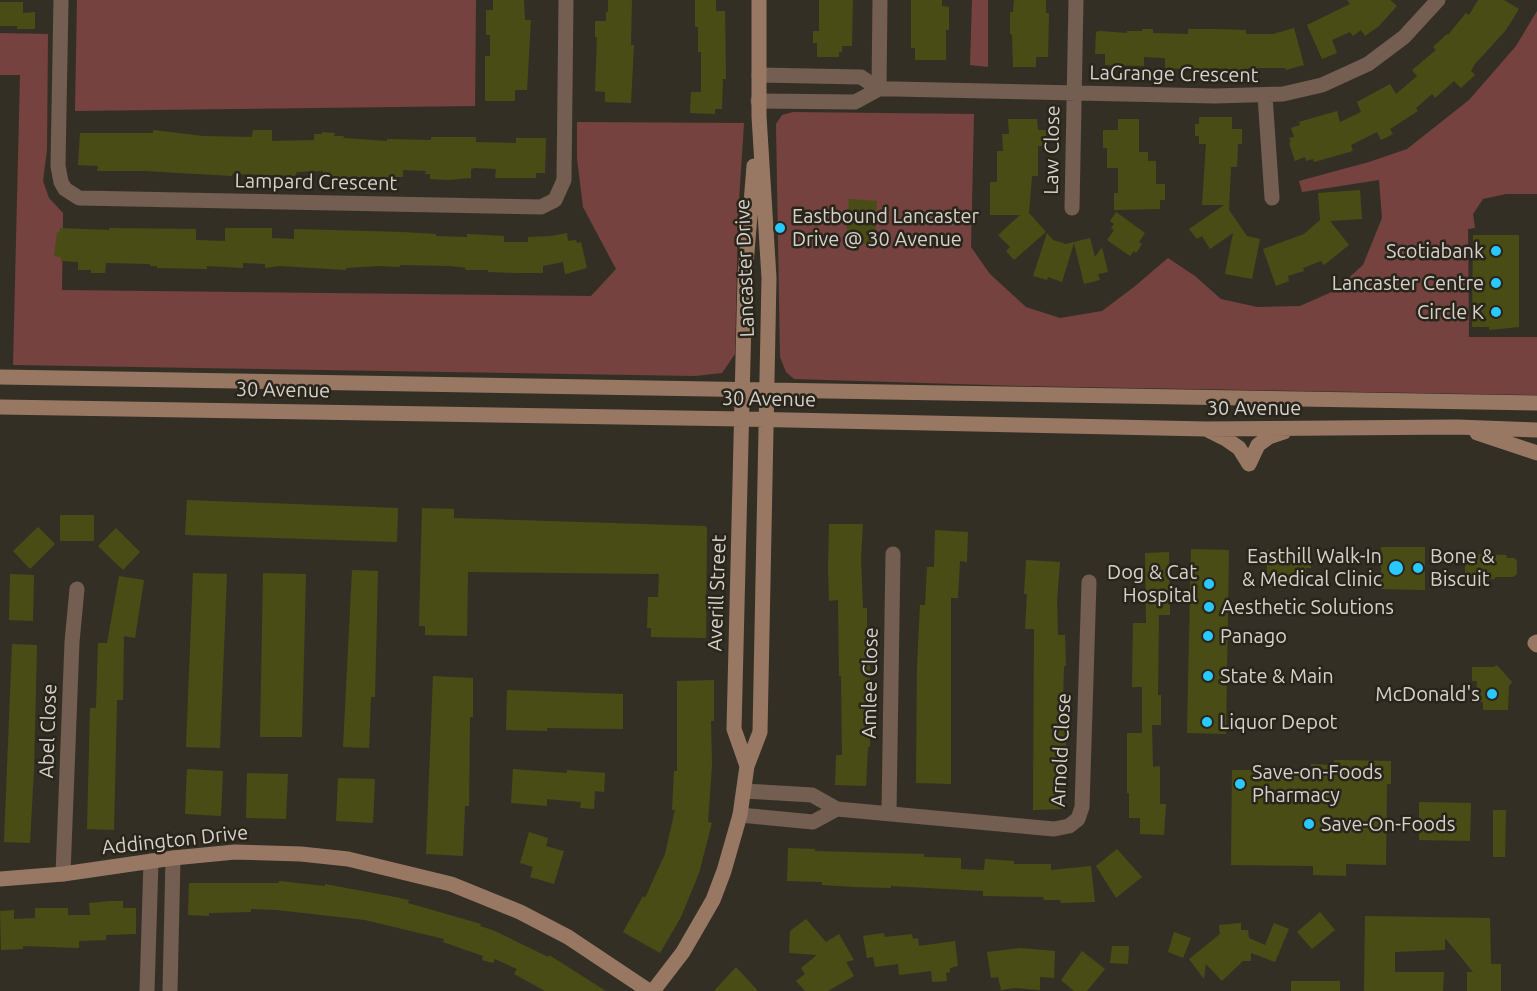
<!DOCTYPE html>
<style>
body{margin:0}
canvas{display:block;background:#342f25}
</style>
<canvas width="1537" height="991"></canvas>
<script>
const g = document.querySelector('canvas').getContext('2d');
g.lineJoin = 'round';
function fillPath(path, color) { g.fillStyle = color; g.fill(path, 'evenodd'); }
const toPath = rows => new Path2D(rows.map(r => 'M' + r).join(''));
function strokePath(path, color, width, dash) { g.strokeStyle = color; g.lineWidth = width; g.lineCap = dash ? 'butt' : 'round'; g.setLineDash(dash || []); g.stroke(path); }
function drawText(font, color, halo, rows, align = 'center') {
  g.font = font + ' Ubuntu,sans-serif'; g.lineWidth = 5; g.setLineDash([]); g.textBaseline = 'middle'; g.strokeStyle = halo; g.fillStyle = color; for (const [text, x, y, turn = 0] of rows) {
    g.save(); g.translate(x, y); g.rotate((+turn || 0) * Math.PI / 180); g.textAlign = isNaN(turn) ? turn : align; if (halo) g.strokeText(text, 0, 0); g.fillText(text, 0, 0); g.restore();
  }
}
const green = toPath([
 [77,0,476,0,475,106,75,111],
 [972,0,988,0,988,67,970,65],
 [1537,11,1537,194,1506,194,1483,199,1473,214,1475,228,1468,229,1469,337,1537,337,1537,395,1020,386,794,379,786,372,780,357,776,124,782,115,793,112,974,114,971,247,990,274,1026,307,1060,318,1102,311,1134,287,1168,258,1195,276,1221,299,1257,307,1300,306,1334,291,1363,265,1382,218,1379,180,1302,192,1299,181,1369,162,1407,149,1469,100,1516,46],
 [0,33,48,34,47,150,43,181,49,198,63,213,62,290,591,296,616,269,583,207,577,158,577,122,744,123,738,216,735,354,722,373,695,376,13,365,20,75,0,75]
]);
const building = toPath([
 [493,0,524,0,525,20,531,20,527,90,515,90,515,101,485,101,485,56,490,56,490,35,486,35,486,10,493,10],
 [608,0,632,0,631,45,634,45,631,103,605,102,605,92,595,91,597,37,595,37,595,21,606,21,606,12,608,12],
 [695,0,716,0,716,11,725,11,726,79,723,79,722,109,715,109,715,114,690,113,691,92,701,92,701,52,698,52,698,27,695,27],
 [819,0,853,0,852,46,842,46,842,52,839,52,839,57,817,57,817,43,813,43,813,31,819,31],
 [911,0,942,0,942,6,949,7,949,30,946,30,946,60,915,60,915,48,911,48],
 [1014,0,1046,0,1046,13,1049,13,1048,57,1036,57,1036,67,1013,67,1012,34,1010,34,1010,12,1013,12],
 [1347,0,1390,0,1397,6,1379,26,1365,36,1361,30,1353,36,1350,32,1332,40,1337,53,1322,59,1307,25,1350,4],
 [1478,0,1504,0,1519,9,1506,30,1475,64,1471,71,1475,75,1461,88,1454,81,1435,98,1432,94,1416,108,1418,111,1390,129,1393,134,1381,140,1377,132,1351,145,1353,151,1314,162,1313,159,1306,161,1305,157,1295,161,1289,143,1291,142,1289,138,1294,137,1291,128,1300,125,1299,122,1337,111,1340,122,1361,112,1357,102,1390,84,1396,94,1417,76,1412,70,1436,50,1433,47,1447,34,1448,35,1466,13,1469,15],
 [0,2,23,2,23,13,35,12,35,29,17,29,17,26,0,26],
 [1294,28,1304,65,1286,70,1285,68,1248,68,1248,70,1209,68,1209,71,1188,71,1188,69,1165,68,1165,58,1144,57,1144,66,1105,65,1105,54,1095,54,1096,32,1099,31,1127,33,1127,31,1142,31,1142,29,1153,29,1153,33,1188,34,1188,29,1215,29,1246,30,1246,34,1273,34],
 [1199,117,1232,117,1232,129,1242,129,1242,144,1238,144,1237,167,1231,167,1229,210,1247,236,1260,239,1252,279,1225,274,1233,233,1210,249,1202,236,1197,239,1189,229,1224,205,1202,205,1206,144,1199,144,1199,136,1195,136,1195,124,1199,124],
 [1008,119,1037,119,1038,130,1046,130,1047,146,1038,146,1038,176,1032,176,1029,213,1046,232,1014,260,1006,251,1010,247,998,235,1020,215,990,215,990,182,997,182,997,151,1003,151,1002,134,1009,134],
 [1118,119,1139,119,1139,152,1148,152,1148,161,1156,161,1156,184,1165,184,1165,200,1160,200,1160,209,1114,210,1114,193,1118,193,1118,168,1107,168,1107,148,1103,148,1103,130,1118,130],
 [153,130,203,136,252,137,253,130,272,130,272,141,314,140,314,134,322,134,322,132,335,133,334,136,344,136,343,138,387,141,387,139,431,140,431,137,476,137,476,142,516,143,516,138,546,138,545,173,536,173,536,178,495,178,496,169,475,168,471,169,471,178,448,180,430,179,430,174,425,174,426,171,403,170,403,177,323,177,323,171,297,172,295,176,232,174,232,176,145,171,97,171,98,166,78,165,80,133,153,133],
 [1360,190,1362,219,1330,221,1349,245,1324,265,1321,261,1303,268,1304,271,1288,276,1289,281,1276,286,1263,249,1304,234,1320,220,1318,193],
 [849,199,877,201,875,244,846,243],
 [1116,212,1145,233,1139,242,1142,244,1136,253,1134,251,1130,256,1107,240,1114,230,1111,228,1114,224,1110,221],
 [60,228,109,230,109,228,196,229,196,240,225,241,225,228,272,228,272,238,294,239,294,229,403,232,436,234,436,236,467,237,467,234,504,236,504,242,528,242,528,237,551,236,567,233,568,241,576,240,577,243,581,242,587,268,565,274,563,262,543,266,543,273,517,273,488,272,488,270,465,270,466,268,451,266,400,265,400,267,380,266,346,268,346,270,280,266,265,268,265,264,243,263,243,268,207,266,207,269,157,268,157,266,150,266,150,264,106,263,105,273,91,273,91,270,78,270,78,262,61,261,61,257,54,256,57,232,59,233],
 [1047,233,1053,240,1066,244,1090,238,1095,257,1102,247,1108,272,1098,274,1100,280,1084,284,1074,243,1062,282,1048,277,1047,280,1033,276],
 [1473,235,1519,235,1519,327,1489,330,1489,327,1472,327],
 [187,500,398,508,397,542,185,535],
 [422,508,454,509,454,518,705,526,707,528,706,638,651,637,651,628,647,628,648,597,658,597,659,574,468,572,467,636,425,635,425,626,419,626],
 [60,515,94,515,94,541,60,541],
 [829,524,863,524,861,559,863,608,867,608,867,644,870,644,870,747,868,747,866,786,835,785,836,755,842,755,841,676,839,676,838,600,829,601,828,568],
 [38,527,55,544,30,569,13,551],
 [116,528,140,552,123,570,98,546],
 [935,530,968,532,967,562,960,561,958,598,951,598,951,784,916,783,917,667,920,605,925,605,927,567,934,567],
 [1381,547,1425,547,1425,590,1381,589],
 [1191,549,1229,550,1226,734,1187,733],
 [1267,550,1311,551,1311,568,1306,568,1306,587,1267,587],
 [1169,552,1170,615,1159,615,1158,695,1161,695,1161,725,1152,725,1153,767,1160,766,1160,804,1166,804,1164,835,1140,834,1140,818,1129,818,1129,793,1127,793,1127,733,1142,733,1142,687,1132,687,1133,623,1146,623,1145,553],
 [1465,554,1506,555,1507,558,1514,558,1517,561,1517,574,1513,577,1495,577,1495,579,1465,579],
 [1026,560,1060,562,1057,600,1058,635,1065,635,1066,666,1064,666,1063,707,1067,707,1064,809,1033,810,1034,629,1025,629,1027,594,1024,594],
 [352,570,378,571,375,697,371,697,369,748,343,747],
 [193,573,227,574,220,748,186,747],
 [263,573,306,574,302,737,260,737],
 [10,574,34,575,33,621,9,620],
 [119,576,144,580,135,638,124,636,123,700,117,700,114,830,87,829,90,708,96,708,98,643,107,643],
 [12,644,37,645,34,769,30,843,4,842],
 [1497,665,1512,682,1509,686,1508,710,1483,710,1483,702,1476,702,1477,681,1472,681,1472,667,1494,667],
 [433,676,473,678,473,717,470,717,469,806,465,806,463,856,426,854],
 [714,680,714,721,711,721,712,765,708,822,712,823,699,873,681,917,660,953,623,932,643,896,645,898,665,854,675,810,672,810,674,771,677,771,677,681],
 [507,690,623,694,623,729,547,728,547,731,506,730],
 [1334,760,1391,761,1391,784,1387,784,1386,865,1346,864,1346,876,1313,875,1313,866,1231,865,1232,770,1260,770,1260,776,1311,776,1311,764,1334,765],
 [187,769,223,771,221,816,185,814],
 [513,769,567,773,567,770,605,773,604,792,595,791,594,809,580,808,581,802,547,799,547,806,511,803],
 [247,773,288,774,286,819,246,818],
 [338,778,375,779,373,823,336,821],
 [1419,802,1471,803,1470,841,1419,840],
 [1493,810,1506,810,1505,857,1493,857],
 [529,832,548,838,546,846,564,851,554,884,530,877,533,867,520,863],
 [788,848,815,849,815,851,924,854,924,857,961,858,961,869,984,870,985,859,1014,861,1014,864,1051,864,1051,870,1091,866,1095,902,1061,903,1060,900,1044,900,1043,897,983,896,983,891,891,886,891,888,855,887,822,885,822,882,787,881],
 [1117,849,1142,877,1116,898,1096,866],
 [279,881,325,886,325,884,395,897,409,900,408,903,481,924,480,926,495,931,548,957,549,955,606,991,545,991,514,974,517,969,495,959,493,963,482,960,483,956,443,942,444,939,365,920,277,910,251,909,251,912,209,913,209,916,188,915,189,883,279,883],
 [110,901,123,901,123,908,136,908,136,934,106,935,106,940,79,941,79,948,23,946,23,949,1,950,0,911,14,910,14,919,35,918,35,908,68,908,68,915,90,915,89,903],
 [1320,912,1335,930,1312,949,1297,932],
 [1365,916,1490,918,1491,964,1501,964,1501,991,1467,991,1467,972,1473,972,1445,938,1445,950,1395,952,1395,972,1444,972,1443,991,1364,991],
 [806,919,826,942,839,934,854,960,846,962,854,976,828,991,805,991,796,981,805,974,801,968,817,955,789,953,790,931],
 [1241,923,1241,930,1248,930,1249,938,1265,945,1274,923,1289,929,1275,962,1251,953,1251,961,1243,961,1222,981,1206,964,1204,979,1189,959,1220,934,1219,925],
 [1174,932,1191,938,1183,958,1168,952],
 [884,933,885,937,912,934,913,939,918,938,919,946,955,941,958,966,950,968,950,972,946,973,947,981,932,982,931,971,899,975,898,964,875,967,873,957,867,958,863,936],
 [1112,946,1129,946,1128,964,1110,963],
 [1020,948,1055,951,1054,978,1040,977,1040,990,1015,988,1001,990,998,977,991,978,987,952],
 [1082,951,1105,969,1087,991,1074,991,1061,980],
 [736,967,758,991,714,991],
 [1291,981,1340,981,1340,991,1291,991]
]);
const street = toPath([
 [61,0,58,166,61,182,65,189,79,198,541,207,555,200,564,180,566,0],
 [759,75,861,77,879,89],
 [879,89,880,0],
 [1265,96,1272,198],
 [758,101,855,102,879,89,895,89,1215,96,1283,94,1322,85,1368,64,1404,37,1438,0],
 [1072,208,1076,0],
 [745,791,812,795,837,809,1054,829,1069,826,1078,819,1082,807,1089,582],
 [889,812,893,554],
 [740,815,813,822,837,809],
 [63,874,72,642,77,589],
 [147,991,151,861],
 [170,991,173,858]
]);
const secondary = toPath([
 [0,377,1537,403],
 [0,407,743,419,1206,429,1457,427,1537,430],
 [1208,430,1226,439,1239,448,1249,464],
 [1477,433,1537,453],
 [1249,464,1258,445,1269,437,1284,432],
 [1537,642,1535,643,1537,645],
 [747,766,734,729,745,277,754,166],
 [0,879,63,874,173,858,235,852,301,854,348,859,451,884,520,912,568,937,649,991],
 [653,991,683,952,713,900,724,871,740,815,747,766,760,732,769,278,759,116,759,0]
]);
const markers = [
 [780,228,6,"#29c8ff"],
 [1496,251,6,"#29c8ff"],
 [1496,283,6,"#29c8ff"],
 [1496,312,6,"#29c8ff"],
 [1396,568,8,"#29c8ff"],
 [1418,568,6,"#29c8ff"],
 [1209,584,6,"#29c8ff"],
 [1209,607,6,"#29c8ff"],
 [1208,636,6,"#29c8ff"],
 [1208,676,6,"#29c8ff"],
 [1492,694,6,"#29c8ff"],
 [1207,722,6,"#29c8ff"],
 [1240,784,6,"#29c8ff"],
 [1309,824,6,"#29c8ff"]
];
const streetNames = [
 ["LaGrange Crescent",1174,74,1],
 ["Law Close",1052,150,-89],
 ["Lampard Crescent",316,182,1],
 ["Lancaster Drive",745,268,-92],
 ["30 Avenue",283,390,1],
 ["30 Avenue",769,399,1],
 ["30 Avenue",1254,408],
 ["Averill Street",717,593,-88],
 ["Amlee Close",870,683,-89],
 ["Abel Close",48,731,-88],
 ["Arnold Close",1061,750,-87],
 ["Addington Drive",175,840,-6]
];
const poiNames = [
 ["Eastbound Lancaster",792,216],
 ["Drive @ 30 Avenue",792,239],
 ["Scotiabank",1484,251,"right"],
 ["Lancaster Centre",1484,283,"right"],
 ["Circle K",1484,312,"right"],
 ["Easthill Walk-In",1382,556,"right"],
 ["& Medical Clinic",1382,579,"right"],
 ["Bone &",1430,556],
 ["Biscuit",1430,579],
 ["Dog & Cat",1197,572,"right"],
 ["Hospital",1197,595,"right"],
 ["Aesthetic Solutions",1221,607],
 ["Panago",1220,636],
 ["State & Main",1220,676],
 ["McDonald's",1480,694,"right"],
 ["Liquor Depot",1219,722],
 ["Save-on-Foods",1252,772],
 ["Pharmacy",1252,795],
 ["Save-On-Foods",1321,824]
];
fillPath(green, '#75423f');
fillPath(building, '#4a4c15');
strokePath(street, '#735e51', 15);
strokePath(secondary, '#997863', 15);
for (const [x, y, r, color] of markers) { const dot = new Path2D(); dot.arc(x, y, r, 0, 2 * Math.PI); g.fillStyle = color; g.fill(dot); strokePath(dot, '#2a251b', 2); }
drawText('20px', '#d5d2cc', '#2a251b', streetNames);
drawText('20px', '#d5d2cc', '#2a251b', poiNames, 'left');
</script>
